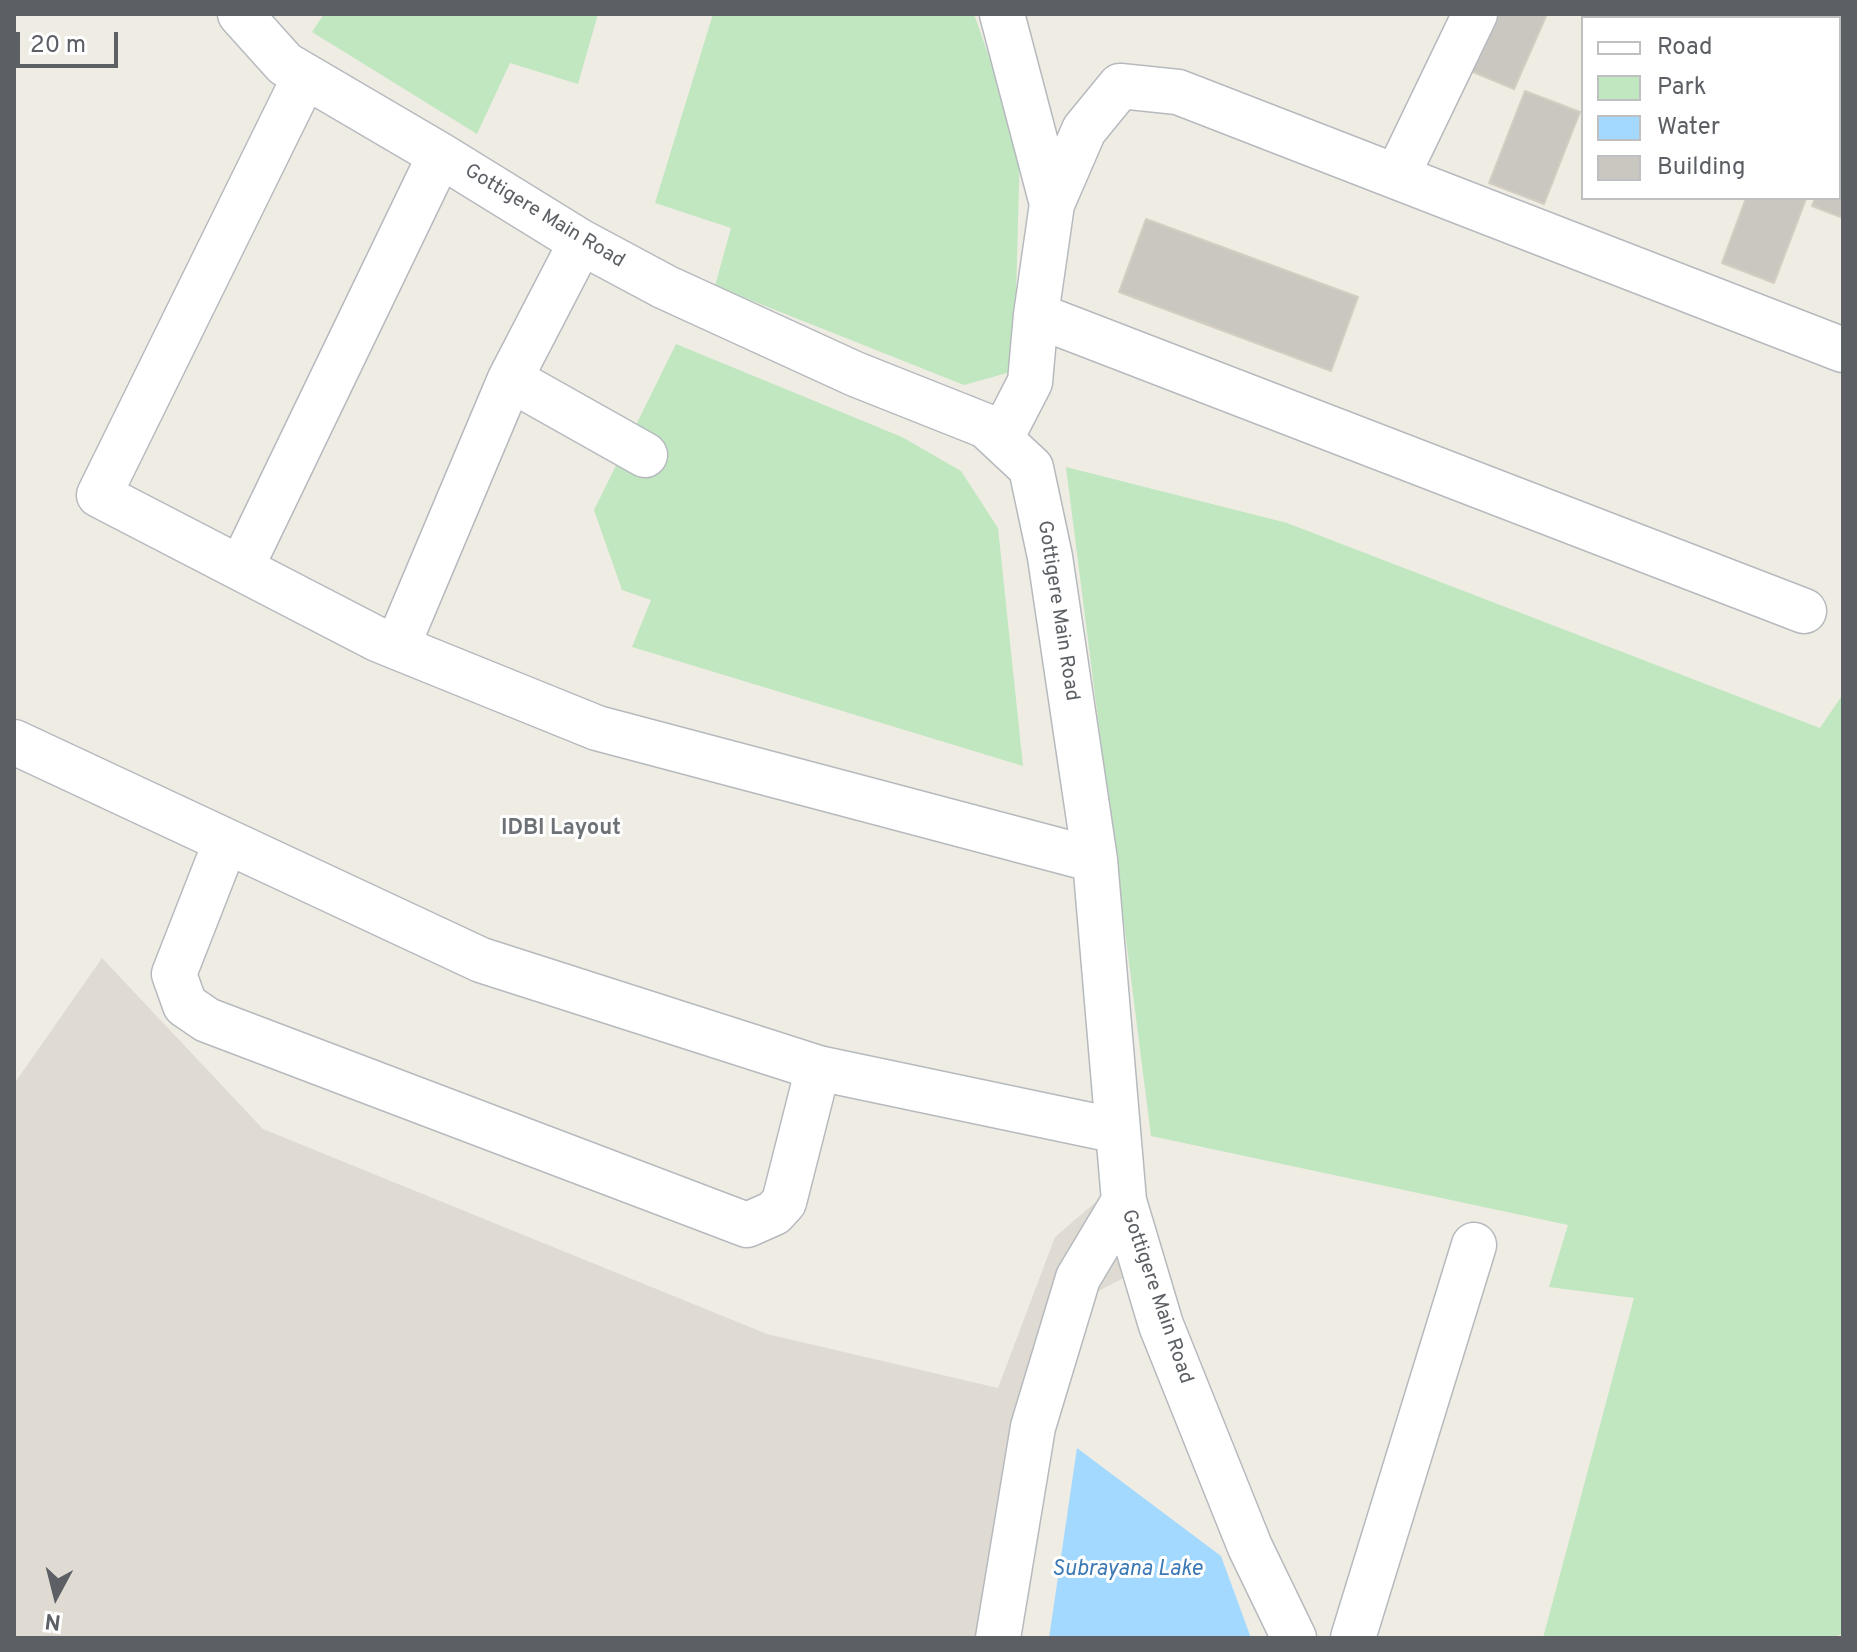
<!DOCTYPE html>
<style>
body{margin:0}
#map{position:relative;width:1857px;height:1652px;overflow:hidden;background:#efece4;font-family:Overpass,sans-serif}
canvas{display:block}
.frame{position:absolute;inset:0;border:16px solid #5c6065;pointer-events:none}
.legend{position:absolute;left:1581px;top:16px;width:260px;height:184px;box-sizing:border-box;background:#fff;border:2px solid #bebfc1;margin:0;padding:10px 14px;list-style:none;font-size:24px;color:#5c6065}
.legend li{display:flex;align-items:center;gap:16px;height:40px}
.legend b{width:40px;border:2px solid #bebfc1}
.north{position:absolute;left:16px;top:1556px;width:80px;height:80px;-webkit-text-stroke:6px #fff;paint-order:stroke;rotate:187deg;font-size:22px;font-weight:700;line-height:32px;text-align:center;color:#5c6065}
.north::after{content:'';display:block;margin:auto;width:28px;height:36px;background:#5c6065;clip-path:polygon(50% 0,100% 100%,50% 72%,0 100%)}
.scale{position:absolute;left:16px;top:32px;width:102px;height:36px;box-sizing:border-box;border:4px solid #5c6065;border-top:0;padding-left:10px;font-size:24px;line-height:28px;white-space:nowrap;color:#5c6065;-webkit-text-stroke:6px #fff;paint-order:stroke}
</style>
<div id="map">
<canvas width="1857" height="1652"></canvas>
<div class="frame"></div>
<ul class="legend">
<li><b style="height:10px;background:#fff"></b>Road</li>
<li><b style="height:22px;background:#c0e7c0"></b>Park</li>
<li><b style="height:22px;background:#a4d9ff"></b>Water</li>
<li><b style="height:22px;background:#cac7c1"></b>Building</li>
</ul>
<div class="north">N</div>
<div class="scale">20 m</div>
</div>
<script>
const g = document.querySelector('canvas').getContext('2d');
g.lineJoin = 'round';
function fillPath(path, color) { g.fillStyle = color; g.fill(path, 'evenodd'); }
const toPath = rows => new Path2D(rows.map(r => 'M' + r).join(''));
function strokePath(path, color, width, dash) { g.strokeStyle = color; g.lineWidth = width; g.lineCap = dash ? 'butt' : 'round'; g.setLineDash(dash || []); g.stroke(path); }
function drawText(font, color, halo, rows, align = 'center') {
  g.font = font + ' Overpass,sans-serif'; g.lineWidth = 6; g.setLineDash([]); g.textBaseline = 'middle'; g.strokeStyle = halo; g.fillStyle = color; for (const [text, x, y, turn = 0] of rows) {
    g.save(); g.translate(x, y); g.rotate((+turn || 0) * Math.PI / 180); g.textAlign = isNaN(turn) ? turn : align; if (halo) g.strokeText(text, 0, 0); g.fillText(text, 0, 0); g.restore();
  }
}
const education = toPath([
 [102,958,263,1129,767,1334,998,1388,1055,1237,1104,1195,1131,1274,1091,1295,1040,1430,1011,1638,14,1638,14,1084]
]);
const green = toPath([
 [324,14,598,14,578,84,510,63,477,134,312,32],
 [713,14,974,14,1020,146,1014,371,964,385,715,286,731,228,655,203],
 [676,344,902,437,961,471,998,528,1023,766,632,647,651,600,622,590,594,510],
 [1066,467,1287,523,1820,728,1843,694,1843,1634,1829,1638,1543,1638,1634,1298,1549,1287,1568,1225,1151,1136]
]);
const water = toPath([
 [1077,1448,1221,1556,1251,1638,1049,1638]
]);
const building = toPath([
 [1484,14,1547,14,1514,89,1461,67,1484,14],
 [1741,14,1805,14,1803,18,1739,18,1741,14],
 [1811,14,1843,14,1843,88,1839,87,1839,18,1810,18,1811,14],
 [1525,91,1580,112,1544,204,1489,183,1525,91],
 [1841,132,1843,133,1843,218,1812,206,1815,198,1839,198,1839,136,1841,132],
 [1746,198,1806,199,1774,283,1722,263,1746,198],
 [1146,219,1358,297,1331,371,1119,292,1146,219]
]);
const minor = toPath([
 [240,14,285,64,440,155,581,242,665,287,855,374,986,426,1031,468,1050,557,1095,860,1124,1201,1161,1325,1250,1547,1294,1638],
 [1002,14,1052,204],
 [1617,14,1626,18],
 [305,76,99,495,377,639,597,728,1095,860],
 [1839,108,1843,110],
 [1397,176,1475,14],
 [1036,315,1804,611],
 [510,379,645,455],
 [1001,438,1030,382,1036,315,1052,204,1084,130,1120,86,1178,92,1843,350],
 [241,568,440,155],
 [397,647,510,379,581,242],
 [14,742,481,960,818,1068,1118,1131],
 [226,841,174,974,185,1005,207,1020,747,1225,774,1213,784,1202,818,1068],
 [998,1638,1033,1427,1078,1278,1124,1201],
 [1353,1638,1474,1245]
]);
const streetNames = [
 ["Gottigere Main Road",544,217,31],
 ["Gottigere Main Road",1057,611,81],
 ["Gottigere Main Road",1156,1297,71]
];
const neighbourhoodNames = [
 ["IDBI Layout",561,830]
];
const waterNames = [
 ["Subrayana Lake",1127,1571]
];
fillPath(education, '#dfdbd2');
fillPath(green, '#c0e7c0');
fillPath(water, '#a4d9ff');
fillPath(building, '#cac7c1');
strokePath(building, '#d4cec2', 2);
strokePath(minor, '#b6babe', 47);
strokePath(minor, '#fff', 44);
drawText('20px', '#5c6065', '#fff', streetNames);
drawText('bold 22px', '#6d7277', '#fff', neighbourhoodNames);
drawText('italic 22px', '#3d79b4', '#fff', waterNames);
</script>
